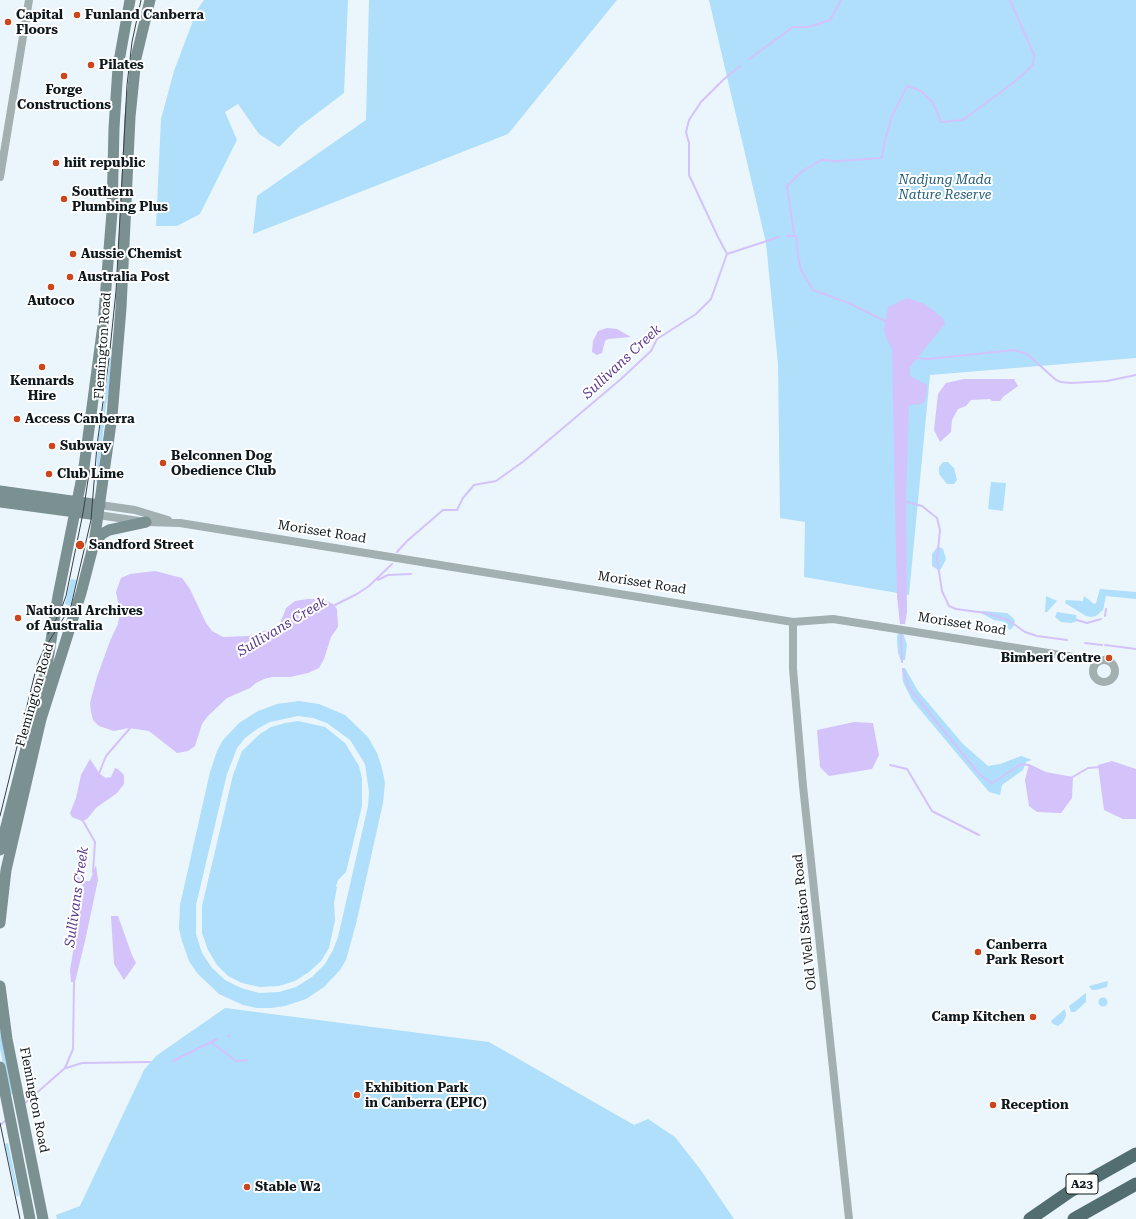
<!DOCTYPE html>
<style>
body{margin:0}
canvas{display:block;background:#ebf5fc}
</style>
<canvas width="1136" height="1219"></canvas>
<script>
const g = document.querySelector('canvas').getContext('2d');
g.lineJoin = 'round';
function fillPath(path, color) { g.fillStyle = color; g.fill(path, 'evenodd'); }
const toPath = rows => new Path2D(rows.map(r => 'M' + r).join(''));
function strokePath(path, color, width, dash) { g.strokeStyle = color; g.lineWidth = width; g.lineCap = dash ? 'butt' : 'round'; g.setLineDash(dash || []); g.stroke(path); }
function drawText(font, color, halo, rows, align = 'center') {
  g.font = font + ' "Roboto Serif",serif'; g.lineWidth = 4; g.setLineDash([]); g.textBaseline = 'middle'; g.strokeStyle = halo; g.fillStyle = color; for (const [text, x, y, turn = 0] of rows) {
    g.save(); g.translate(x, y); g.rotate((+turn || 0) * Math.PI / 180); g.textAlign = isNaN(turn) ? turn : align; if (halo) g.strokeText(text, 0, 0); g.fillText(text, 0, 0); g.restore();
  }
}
const green = toPath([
 [204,0,348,0,344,93,299,127,279,147,259,134,238,104,225,112,237,140,200,214,177,226,156,226,161,119,174,71,197,10],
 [369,0,617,0,508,134,253,234,257,196,366,120],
 [709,0,1136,0,1136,358,930,375,909,595,804,577,805,522,780,518,778,364,766,243],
 [112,345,114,346,110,390,106,404,98,482,96,482,98,442],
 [943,462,948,462,954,468,957,480,954,484,947,484,939,474,939,467],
 [991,482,1006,483,1003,511,988,509],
 [938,546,943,549,946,559,941,569,938,570,932,566,932,554],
 [71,579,77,580,70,606,65,604],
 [1100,589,1136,592,1136,599,1106,596,1103,610,1096,616,1091,617,1086,616,1065,603,1066,600,1083,601,1084,596,1094,604,1096,603],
 [1046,596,1057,601,1047,612,1045,612],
 [982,611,1007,613,1013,618,1015,621,1013,627,1010,630,1006,627,1005,622,994,620,981,613],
 [1057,612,1076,615,1077,621,1071,623,1061,622,1055,617],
 [898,633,903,633,907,645,905,660,901,661,898,653,897,638],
 [905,668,918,691,963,744,988,766,1000,764,1021,756,1032,760,1026,762,1023,770,1002,785,1000,795,989,792,912,700,903,682,902,669],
 [299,701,319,704,345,715,368,737,377,753,382,768,385,783,383,803,356,924,346,960,340,970,324,987,306,999,285,1006,271,1008,257,1008,243,1005,219,994,197,973,189,961,182,941,179,929,180,905,210,772,217,751,223,740,239,723,258,711,277,704],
 [298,716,313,718,327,723,350,740,365,764,369,792,368,806,338,937,333,950,325,964,312,977,296,987,279,992,259,993,241,988,225,980,212,968,202,953,196,934,196,905,227,774,237,748,245,738,257,729,270,722],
 [298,721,325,727,345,743,359,766,362,779,362,806,346,872,338,880,336,886,337,887,334,903,335,920,329,948,321,961,309,972,295,981,279,986,260,987,242,983,228,976,217,965,208,950,202,933,202,906,233,775,242,751,260,734,271,727,285,723],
 [1108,981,1107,987,1096,990,1092,990,1089,986],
 [1086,993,1086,1002,1075,1012,1071,1012,1069,1006],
 '1098.5 1002a4.5 4.5 0 1 1 9 0a4.5 4.5 0 1 1-9 0Z',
 [225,1008,489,1042,634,1125,648,1119,675,1137,700,1169,734,1219,57,1219,56,1215,80,1206,144,1070,156,1056],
 [1065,1009,1066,1016,1063,1022,1058,1026,1053,1024,1051,1021],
 [0,1018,13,1094,11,1094,7,1083,0,1049],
 [8,1143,19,1195,17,1197,5,1144]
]);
const water = toPath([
 [907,298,925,304,944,319,945,324,910,367,910,376,927,385,927,392,925,400,922,404,909,405,906,496,907,612,905,624,900,624,897,596,892,349,886,338,884,330,888,307],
 [607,328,617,329,631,337,608,339,605,341,602,353,597,355,592,352,593,341,598,331],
 [964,379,1014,379,1018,386,1003,397,1000,401,992,401,990,399,971,400,966,406,958,409,952,420,951,432,940,442,934,430,938,394,946,383],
 [155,571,182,578,190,589,206,623,212,631,223,637,249,636,279,626,286,608,295,601,308,599,323,599,333,604,337,609,338,627,331,637,324,659,319,668,308,673,290,677,272,677,264,679,256,683,250,688,227,698,208,716,202,724,195,746,188,751,177,753,149,731,129,728,114,731,99,726,93,720,91,712,90,703,97,677,110,641,118,624,120,612,116,592,121,578,130,574],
 [854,722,873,723,879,755,872,769,829,776,820,767,817,730],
 [90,759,100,774,106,778,111,777,115,768,118,769,124,775,124,784,117,793,96,808,87,819,82,821,72,817,70,813,76,798,81,775],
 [1112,761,1136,769,1136,819,1123,819,1104,810,1098,765],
 [1029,764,1046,772,1073,777,1072,798,1061,813,1037,812,1029,806,1025,780],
 [96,865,98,880,85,941,75,982,71,982,70,970,84,887,72,876,74,874,84,881,90,881],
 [111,916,118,916,132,955,136,963,124,980,114,964]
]);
const stream = toPath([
 [749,59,793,27,808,27,830,20,841,0],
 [794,234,787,186,801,172,821,160,838,161,882,158,885,140,892,116,907,86,921,91,933,103,941,122,963,120,1013,83,1033,65,1034,55,1010,0],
 [786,236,796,236,798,256,801,270,813,290,849,303,887,322],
 [727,254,779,237],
 [916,358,928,359,1014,350,1027,354,1056,380,1061,382,1071,383,1107,381,1136,375],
 [904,501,922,506,937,518,940,530,937,559,942,591,949,606,956,609,986,613,1008,620,1025,632,1037,636,1067,640],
 [397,552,407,541,443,510,457,510,463,498,474,485,496,481,524,461,621,379,651,351,657,339,696,314,711,299,727,254,718,237,689,175,689,143,686,132,689,120,701,102,723,80,740,66],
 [378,580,388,575,411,574],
 [333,606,357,594,369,586,392,564],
 [1105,616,1106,609],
 [1077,620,1087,623,1101,619],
 [901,634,902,662],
 [1085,643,1102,645],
 [1105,645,1136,649],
 [903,669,909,688,980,775,992,783,1021,764,1029,765],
 [890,765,907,769,932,811,979,835],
 [98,776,106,756,131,727],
 [1071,778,1088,768,1100,767],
 [82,819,95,842,93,872],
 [228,1036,230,1036],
 [211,1042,236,1061,247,1060],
 [173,1061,217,1039],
 [66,1068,82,1063,150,1062],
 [24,1104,65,1068,73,1049,74,981],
 [0,1125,6,1120]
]);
const minor = toPath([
 [0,177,29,0],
 [100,505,135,510,168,520],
 [98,515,146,522,180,523,793,622,833,619,1099,661],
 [793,622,793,669,803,786,849,1219],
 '1093 671a11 11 0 1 1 22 0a11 11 0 1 1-22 0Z'
]);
const secondary = toPath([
 [0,491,100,505],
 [0,502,98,515],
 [94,542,102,534,109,530,146,522],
 [0,850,47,666,58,596,84,467,103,325,112,212,114,128,118,67,130,0],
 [0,923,6,870,41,719,81,593,94,543,112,416,121,308,130,117,136,58,150,0],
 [0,986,7,1039,43,1219],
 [0,1067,30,1219]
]);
const trunk = toPath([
 [1030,1219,1072,1190,1136,1154],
 [1074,1219,1136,1184]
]);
const tram = toPath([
 [48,634,60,612,66,596,83,513,90,467],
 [0,816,37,665,43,651,71,606,91,520,97,445,109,359,116,291,127,85,132,42,141,0],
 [0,1123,20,1219]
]);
const markers = [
 [77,15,4,"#cd451b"],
 [8,22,4,"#cd451b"],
 [91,65,4,"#cd451b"],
 [64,76,4,"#cd451b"],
 [56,163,4,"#cd451b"],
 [64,199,4,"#cd451b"],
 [73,254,4,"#cd451b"],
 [70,277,4,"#cd451b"],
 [51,287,4,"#cd451b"],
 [42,367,4,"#cd451b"],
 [17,419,4,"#cd451b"],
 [52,446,4,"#cd451b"],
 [163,463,4,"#cd451b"],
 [49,474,4,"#cd451b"],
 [80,545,5,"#cd451b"],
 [18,618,4,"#cd451b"],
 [1109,658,4,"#cd451b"],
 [978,952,4,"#cd451b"],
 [1033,1017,4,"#cd451b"],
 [357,1095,4,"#cd451b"],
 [993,1105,4,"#cd451b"],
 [247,1187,4,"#cd451b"]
];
const shields = [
 [1082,1184,32]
];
const shieldNames = [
 ["A23",1082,1184]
];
const poiNames = [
 ["Capital",16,15],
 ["Floors",16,30],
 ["Funland Canberra",85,15],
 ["Pilates",99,65],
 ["Forge",64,90,"center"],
 ["Constructions",64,105,"center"],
 ["hiit republic",64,163],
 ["Southern",72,192],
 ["Plumbing Plus",72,207],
 ["Aussie Chemist",81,254],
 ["Australia Post",78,277],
 ["Autoco",51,301,"center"],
 ["Kennards",42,381,"center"],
 ["Hire",42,396,"center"],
 ["Access Canberra",25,419],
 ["Subway",60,446],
 ["Belconnen Dog",171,456],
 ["Obedience Club",171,471],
 ["Club Lime",57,474],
 ["Sandford Street",89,545],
 ["National Archives",26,611],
 ["of Australia",26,626],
 ["Bimberi Centre",1101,658,"right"],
 ["Canberra",986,945],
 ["Park Resort",986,960],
 ["Camp Kitchen",1025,1017,"right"],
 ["Exhibition Park",365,1088],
 ["in Canberra (EPIC)",365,1103],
 ["Reception",1001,1105],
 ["Stable W2",255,1187]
];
const parkNames = [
 ["Nadjung Mada",945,180],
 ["Nature Reserve",945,195]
];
const streetNames = [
 ["Flemington Road",103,346,-86],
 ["Morisset Road",322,532,9],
 ["Morisset Road",642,583,9],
 ["Morisset Road",962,624,9],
 ["Flemington Road",35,695,-74],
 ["Old Well Station Road",805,922,-96],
 ["Flemington Road",34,1100,79]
];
const waterNames = [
 ["Sullivans Creek",622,362,-43],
 ["Sullivans Creek",282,627,-31],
 ["Sullivans Creek",77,897,-82]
];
fillPath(green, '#afdffa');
fillPath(water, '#d4c2fb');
strokePath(stream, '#d4c2fb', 2);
strokePath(minor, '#a2b0b1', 8);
strokePath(secondary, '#7b9091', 11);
strokePath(trunk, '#536e70', 13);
strokePath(tram, '#384147', 1);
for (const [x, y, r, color] of markers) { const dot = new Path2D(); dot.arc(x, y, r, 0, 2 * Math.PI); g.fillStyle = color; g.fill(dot); strokePath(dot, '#fff', 1.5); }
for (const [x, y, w] of shields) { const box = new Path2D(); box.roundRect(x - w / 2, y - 10, w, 20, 3); g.fillStyle = '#fff'; g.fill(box); strokePath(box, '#0f181d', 1); }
drawText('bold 12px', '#0f181d', null, shieldNames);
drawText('bold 13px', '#0f181d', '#fff', poiNames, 'left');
drawText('italic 13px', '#205d7a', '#fff', parkNames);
drawText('13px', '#0f181d', '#fff', streetNames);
drawText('italic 14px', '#593a8b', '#fff', waterNames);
</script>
